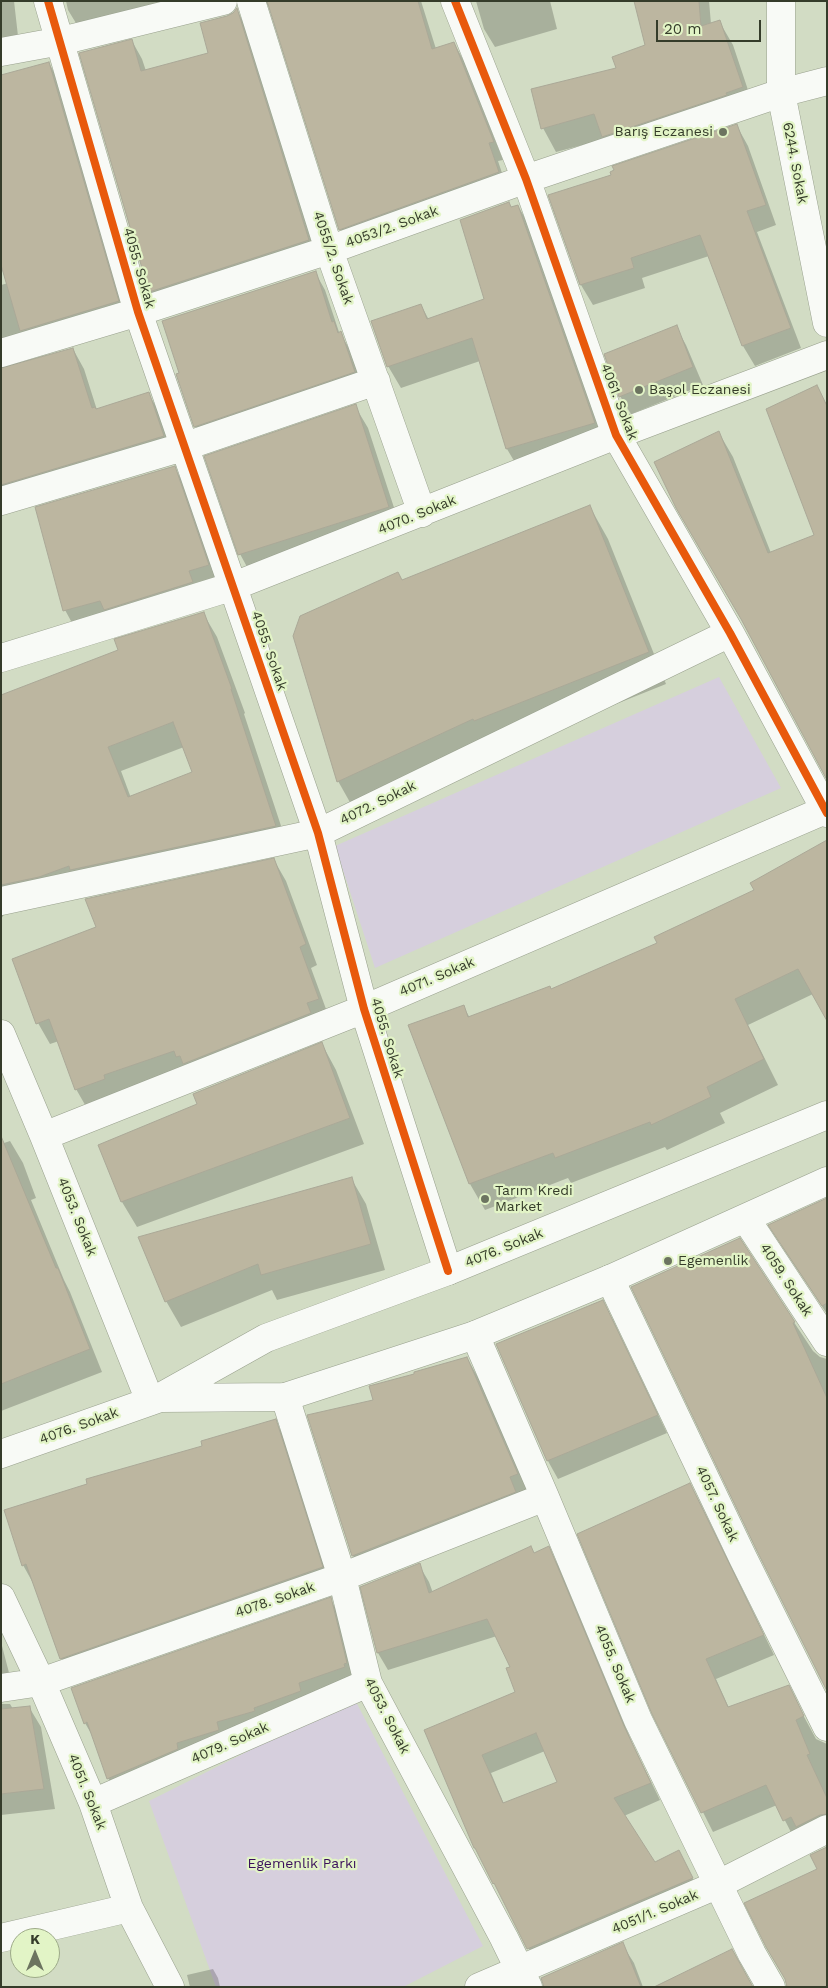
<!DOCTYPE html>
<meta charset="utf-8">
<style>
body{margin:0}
#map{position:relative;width:828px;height:1988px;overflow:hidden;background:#d2dcc4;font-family:"Work Sans",sans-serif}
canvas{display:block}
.frame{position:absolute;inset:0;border:2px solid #353c2a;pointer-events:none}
.north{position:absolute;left:10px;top:1928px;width:50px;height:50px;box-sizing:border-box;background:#e2f4c6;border:1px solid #9daa88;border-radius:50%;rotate:0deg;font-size:14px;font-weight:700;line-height:20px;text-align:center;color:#353c2a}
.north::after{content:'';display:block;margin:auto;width:18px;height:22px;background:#6c7460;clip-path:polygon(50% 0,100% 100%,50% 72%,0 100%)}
.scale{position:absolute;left:656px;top:20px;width:105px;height:22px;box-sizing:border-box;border:2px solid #353c2a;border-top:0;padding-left:6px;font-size:15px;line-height:18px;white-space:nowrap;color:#353c2a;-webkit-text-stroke:4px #e2f4c6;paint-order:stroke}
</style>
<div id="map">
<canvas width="828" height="1988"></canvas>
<div class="frame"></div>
<div class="north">K</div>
<div class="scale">20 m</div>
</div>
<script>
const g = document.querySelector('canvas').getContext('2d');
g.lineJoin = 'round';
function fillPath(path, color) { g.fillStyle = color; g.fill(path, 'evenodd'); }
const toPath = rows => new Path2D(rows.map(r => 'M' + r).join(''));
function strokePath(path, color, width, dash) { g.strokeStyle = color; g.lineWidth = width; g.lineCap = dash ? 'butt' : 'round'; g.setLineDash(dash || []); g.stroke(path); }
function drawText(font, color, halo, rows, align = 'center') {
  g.font = font + ' "Work Sans",sans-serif'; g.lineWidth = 4.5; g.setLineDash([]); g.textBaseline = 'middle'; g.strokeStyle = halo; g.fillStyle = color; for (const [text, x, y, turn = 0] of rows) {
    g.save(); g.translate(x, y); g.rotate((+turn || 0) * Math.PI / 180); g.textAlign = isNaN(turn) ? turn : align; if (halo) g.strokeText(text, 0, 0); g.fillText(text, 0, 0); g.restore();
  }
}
const green = toPath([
 [719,677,781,788,375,968,335,846],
 [354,1698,483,1946,403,1987,216,1987,149,1801]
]);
const shadow = toPath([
 [1,1,14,1,18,36,1,38],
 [66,1,421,1,436,49,454,43,464,61,503,160,498,161,508,191,351,247,340,229,270,6,265,4,230,4,79,28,68,10],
 [476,1,550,1,557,29,495,47,484,29],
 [635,1,709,1,711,24,719,21,733,45,755,111,605,139,556,152,543,128,646,46],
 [237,10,246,27,319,258,160,310,150,292,132,41,142,59,146,71,210,53,227,17],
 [49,63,60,83,129,321,1,362,1,285,12,282],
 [737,126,748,146,776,225,757,232,801,348,755,366,743,346,709,256,642,278,645,288,593,305,581,285,550,196,612,176],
 [518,206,531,228,607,445,520,471,507,449,480,361,401,388,388,366,421,305,429,320,486,300],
 [315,272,325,290,339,332,351,351,365,390,206,444,195,426],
 [676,327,686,345,703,385,631,414,620,396],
 [73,349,84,369,97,410,148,393,160,413,175,456,1,510,1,369],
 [816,387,827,405,827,776,719,433,733,457,771,553,815,536],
 [355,406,368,428,401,529,252,576,240,554],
 [174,467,187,489,220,586,77,632,65,610],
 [590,507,608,539,666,684,494,753,356,813,338,781,402,581],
 [203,613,217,637,245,713,244,714,289,850,5,913,1,919,1,696,120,651],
 [184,747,194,773,131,798,121,771],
 [274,860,286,881,317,965,311,968,330,1020,88,1110,76,1089,59,1041,50,1044,38,1023],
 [755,890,813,994,748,1025,778,1085,720,1113,725,1123,667,1150,665,1147,571,1183,568,1178,485,1210,470,1184,410,1026,463,1006,470,1018,551,991,659,943],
 [322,1044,336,1070,364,1144,137,1227,122,1202,199,1105],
 [10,1141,23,1163,36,1198,31,1200,64,1280,70,1292,102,1372,1,1411,1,1144],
 [351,1178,366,1204,385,1270,277,1300,272,1290,181,1327,166,1301],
 [827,1200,827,1314,781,1245],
 [739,1239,813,1351,820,1357,827,1359,827,1689],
 [602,1302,613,1320,667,1433,558,1479,548,1461,498,1345],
 [467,1358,479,1379,529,1494,365,1576,353,1556,309,1416,374,1401],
 [275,1421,285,1438,332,1585,72,1676,61,1658,33,1583,23,1565,204,1447],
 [690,1485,701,1505,774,1655,716,1679,729,1708,788,1687,816,1739,827,1744,827,1837,795,1840,777,1805,713,1832,653,1713],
 [548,1548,558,1565,633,1745,660,1800,624,1816,655,1864,688,1869,701,1896,538,1966,485,1865,426,1730,516,1693,512,1668,497,1636,388,1670,378,1653,362,1587,419,1565,429,1582,433,1593],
 [545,1751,558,1782,504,1804,491,1773],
 [330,1599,341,1617,355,1685,119,1796,108,1778,96,1742,85,1723],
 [1,1642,14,1692,1,1698],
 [1,1704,10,1704,13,1709,29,1707,41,1727,55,1809,1,1815],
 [622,1944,634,1963,643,1987,544,1987],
 [213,1969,218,1978,220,1987,190,1987,187,1975]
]);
const building = toPath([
 [267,1,418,1,432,49,454,42,494,142,489,143,499,172,339,230,267,1],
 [634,1,699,1,701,26,720,20,743,87,726,93,727,95,602,137,594,114,541,129,531,89,616,68,612,57,645,45,634,1],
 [237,8,309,240,149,292,79,53,132,39,141,71,208,53,200,23,227,16,233,13,237,8],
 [49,62,119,301,20,331,1,265,1,75,49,62],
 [737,124,766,205,747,211,791,328,742,346,700,235,631,258,634,268,580,285,548,195,611,175,610,172,614,170,612,166,737,124],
 [509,202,511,207,518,205,595,423,506,449,472,338,387,367,371,321,421,304,427,319,484,299,460,220,509,202],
 [316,271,332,322,334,321,338,333,341,331,355,372,194,427,176,374,179,373,162,321,316,271],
 [677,325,693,367,619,397,604,354,677,325],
 [73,348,92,408,95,407,96,409,149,392,164,436,1,485,1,368,73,348],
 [817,385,827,406,827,780,741,619,676,508,654,462,719,431,768,553,814,535,766,409,817,385],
 [356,404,389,507,238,555,204,456,356,404],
 [175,466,209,565,189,571,193,582,104,610,100,601,63,611,35,507,175,466],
 [590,505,649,652,474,721,473,719,337,782,293,636,300,616,398,572,402,580,590,505],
 [204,612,232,689,231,689,276,826,70,870,69,866,39,877,1,885,1,695,118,650,114,639,204,612],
 [173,722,192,772,128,797,108,747,173,722],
 [827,840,827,1021,798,969,735,999,764,1059,707,1087,711,1097,651,1125,650,1122,555,1158,553,1153,469,1184,408,1025,464,1005,468,1017,550,986,551,989,657,943,654,937,754,890,750,883,827,840],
 [274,858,306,944,300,947,319,999,307,1003,311,1013,183,1064,180,1056,176,1057,174,1051,104,1075,105,1079,75,1090,49,1019,36,1024,12,959,96,927,85,899,274,858],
 [322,1042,350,1118,121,1202,98,1145,197,1104,193,1094,322,1042],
 [1,1136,56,1268,58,1268,90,1349,1,1384,1,1136],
 [352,1177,371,1244,261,1275,258,1264,165,1302,138,1237,352,1177],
 [827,1198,827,1303,822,1306,768,1225,827,1198],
 [740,1238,795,1322,793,1323,827,1398,827,1691,757,1551,631,1287,740,1238],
 [603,1300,658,1415,547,1461,496,1344,603,1300],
 [467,1357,518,1474,510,1477,516,1492,352,1556,307,1415,373,1400,369,1386,414,1374,414,1372,467,1357],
 [276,1419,323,1567,60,1659,26,1564,22,1566,4,1510,87,1484,86,1479,202,1446,201,1441,276,1419],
 [690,1483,764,1635,706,1659,728,1707,789,1685,804,1716,796,1720,810,1754,807,1755,827,1798,827,1814,820,1815,796,1827,791,1817,783,1821,766,1785,701,1813,652,1714,577,1534,690,1483],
 [531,1546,534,1553,549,1546,624,1726,651,1783,614,1798,655,1862,679,1850,693,1878,527,1949,494,1883,493,1884,475,1848,474,1848,424,1730,515,1692,506,1668,510,1667,487,1619,377,1653,360,1587,420,1563,429,1593,531,1546],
 [536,1733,557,1782,503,1803,482,1755,536,1733],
 [331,1597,347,1663,344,1664,345,1667,299,1683,301,1691,254,1708,255,1711,217,1722,219,1730,177,1743,178,1749,107,1779,87,1722,84,1724,71,1688,331,1597],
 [30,1706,44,1789,1,1794,1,1709,30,1706],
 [827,1847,827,1987,787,1987,785,1979,766,1947,744,1903,817,1869,810,1855,827,1847],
 [623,1942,641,1987,544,1987,541,1978,623,1942],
 [732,1949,753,1987,654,1987,732,1949]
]);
const minor = toPath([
 [48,1,138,312,318,833,364,1009,448,1271],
 [251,1,329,250,422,513],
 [455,1,526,179,616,435,730,633,827,813],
 [1,52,61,41,223,1],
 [1,353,138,312,329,250,526,179,781,93,827,81],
 [1,501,186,446,376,381],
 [1,658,234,586,616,435,827,355],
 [1,901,318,833,730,633],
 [1,1034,44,1136,150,1401],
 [44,1136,364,1009,825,810],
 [746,1219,827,1342],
 [610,1279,743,1558,827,1727],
 [475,1335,545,1497,638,1720,752,1954,771,1987],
 [285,1397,342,1577,368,1683,504,1938,528,1987],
 [1,1598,41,1682,93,1803,129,1908,170,1987],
 [1,1688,41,1682,342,1577,545,1497],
 [93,1803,368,1683],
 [1,1938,129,1908],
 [479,1987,719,1884,827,1829]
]);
const tertiary = toPath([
 [781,1,781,93,827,323]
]);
const secondary = toPath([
 [161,1398,285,1397,475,1335,610,1279,827,1181],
 [1,1454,157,1399,266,1338,448,1271,827,1115]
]);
const cycleway = toPath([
 [48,1,138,312,318,833,364,1009,448,1271],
 [455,1,526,179,616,435,730,633,827,813]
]);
const markers = [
 [723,132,5,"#6c7460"],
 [639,390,5,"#6c7460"],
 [485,1199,5,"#6c7460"],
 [668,1261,5,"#6c7460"]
];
const poiNames = [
 ["Barış Eczanesi",713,132,"right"],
 ["Başol Eczanesi",649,390],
 ["Tarım Kredi",495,1191],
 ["Market",495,1207],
 ["Egemenlik",678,1261]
];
const streetNames = [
 ["6244. Sokak",795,163,79],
 ["4053/2. Sokak",392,227,-20],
 ["4055/2. Sokak",333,258,71],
 ["4055. Sokak",139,268,74],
 ["4061. Sokak",619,402,69],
 ["4070. Sokak",417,515,-22],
 ["4055. Sokak",269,651,71],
 ["4072. Sokak",378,803,-26],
 ["4071. Sokak",437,977,-23],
 ["4055. Sokak",387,1038,73],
 ["4053. Sokak",77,1217,68],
 ["4076. Sokak",504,1248,-22],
 ["4059. Sokak",786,1280,57],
 ["4076. Sokak",79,1426,-20],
 ["4057. Sokak",717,1504,65],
 ["4078. Sokak",275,1600,-19],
 ["4055. Sokak",615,1664,67],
 ["4053. Sokak",387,1716,63],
 ["4079. Sokak",230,1743,-24],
 ["4051. Sokak",87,1792,68],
 ["4051/1. Sokak",655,1912,-23]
];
const parkNames = [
 ["Egemenlik Parkı",302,1864]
];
fillPath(green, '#d6cfdd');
fillPath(shadow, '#0003');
fillPath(building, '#bcb6a0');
strokePath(building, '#aaa897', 1);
strokePath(minor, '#98a08d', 29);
strokePath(tertiary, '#98a08d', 29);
strokePath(secondary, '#98a08d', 29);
strokePath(minor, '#f8faf6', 28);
strokePath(tertiary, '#f8faf6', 28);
strokePath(secondary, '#f8faf6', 28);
strokePath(cycleway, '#e8590c', 8);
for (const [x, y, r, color] of markers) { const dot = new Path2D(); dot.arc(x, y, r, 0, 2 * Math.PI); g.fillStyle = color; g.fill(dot); strokePath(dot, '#e2f4c6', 2); }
drawText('14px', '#353c2a', '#e2f4c6', poiNames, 'left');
drawText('14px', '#353c2a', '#e2f4c6', streetNames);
drawText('14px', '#390e5b', '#e2f4c6', parkNames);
</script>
